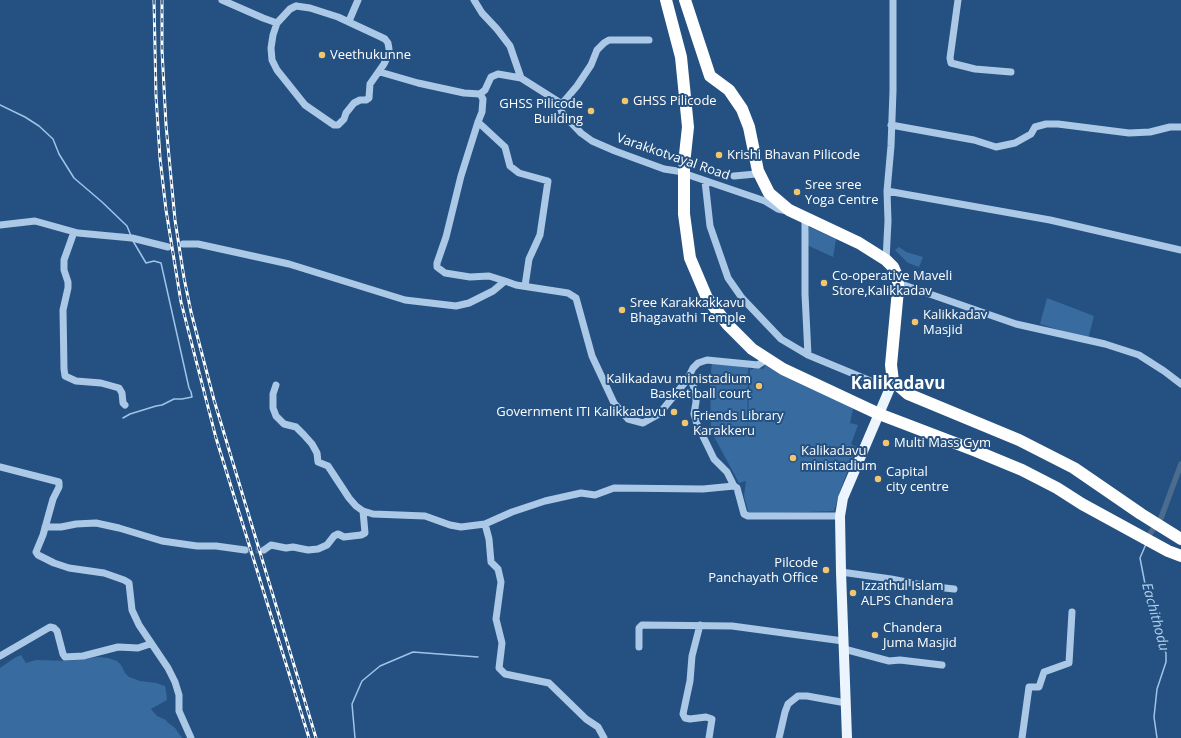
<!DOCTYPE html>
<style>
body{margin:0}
canvas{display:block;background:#245181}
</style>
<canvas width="1181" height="738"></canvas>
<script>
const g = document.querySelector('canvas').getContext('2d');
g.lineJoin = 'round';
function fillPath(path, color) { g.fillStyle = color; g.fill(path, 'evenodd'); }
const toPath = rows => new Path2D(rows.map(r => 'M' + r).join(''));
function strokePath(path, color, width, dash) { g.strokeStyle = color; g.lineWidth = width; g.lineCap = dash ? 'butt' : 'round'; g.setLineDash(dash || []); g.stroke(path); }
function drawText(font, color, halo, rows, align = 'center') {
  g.font = font + ' "Open Sans",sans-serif'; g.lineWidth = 4; g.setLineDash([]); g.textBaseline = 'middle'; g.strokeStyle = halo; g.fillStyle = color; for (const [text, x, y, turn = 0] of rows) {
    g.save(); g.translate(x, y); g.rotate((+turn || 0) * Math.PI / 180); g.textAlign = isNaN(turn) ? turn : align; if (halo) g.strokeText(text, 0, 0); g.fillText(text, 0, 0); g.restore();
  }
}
const green = toPath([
 [809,227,836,239,833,257,807,245],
 [899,247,906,252,923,257,919,267,908,263,895,250],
 [1047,298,1094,316,1088,339,1040,324],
 [712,363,748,367,747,439,750,369,752,370,754,367,763,369,766,364,840,401,853,409,850,423,858,425,851,444,857,447,841,488,834,511,749,514,744,496,746,481,739,483,711,431,710,381],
 [21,655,26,663,36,660,69,661,98,657,108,658,117,661,121,665,125,673,129,677,140,681,156,683,165,686,166,691,167,700,151,709,157,716,166,720,167,722,175,728,182,738,0,738,0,668,16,657]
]);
const stream = toPath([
 [0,105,25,117,39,126,53,139,59,154,74,178,102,202,127,226,131,236],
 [123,418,130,414,156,406,162,405,174,399,182,399,192,397,191,392,189,388,161,263,154,261,146,263,133,241],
 [1146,544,1140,558,1151,615,1158,638,1166,653,1166,662,1157,689,1154,717,1157,738],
 [355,738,352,704,362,681,380,666,413,652,478,657]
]);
const canal = toPath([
 [1149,535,1161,518,1181,464]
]);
const minorTunnel = toPath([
 [245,550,264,550]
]);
const minor = toPath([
 [222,0,263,18,277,23],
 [474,0,482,13,497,29,510,46,521,78,559,102,562,113,581,133,592,141,615,151,664,169,677,171,765,201,778,209,787,211],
 [958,0,950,58,951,63,975,69,1011,72],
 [296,6,310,8,338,17,381,37,385,39,388,43,389,49,389,53,384,64,370,84,369,98,366,100,360,100,354,103,346,113,344,119,338,125,334,125,305,105,277,70,272,60,271,48,273,35,277,23,290,9,296,6],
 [349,21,358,0],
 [380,72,418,83,464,93,480,94,485,90,491,77,498,74,521,78],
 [480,94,483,99,482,112,478,122,461,176,446,237,437,263,437,267,445,273,470,277,489,276,505,281],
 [560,106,577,86,591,65,597,50,604,43,609,40,649,40],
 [478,122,505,147,510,166,519,173,548,181,540,235,529,259,525,286],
 [891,125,974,140,996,147,1015,143,1031,134,1035,127,1046,124,1058,124,1129,133,1150,132,1170,127,1181,127],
 [734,176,756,174,758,171],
 [705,181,710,226,728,278,742,298,781,339,808,355,890,389],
 [887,191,1050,220,1181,250],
 [805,218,805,294,808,355],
 [0,225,35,221,78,233,132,238,168,247],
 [74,232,64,260,64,270,68,282,68,288,63,310,64,369,65,376,76,381,101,383,119,388,122,393,123,403,125,405],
 [183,244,198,244,289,264,405,300,456,306,469,303,493,291,505,281,516,285,568,293,576,298,592,356,614,403,628,419,643,423,659,414,687,380,693,368,698,363,707,360,758,365,767,359],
 [886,260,888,221,887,191,891,146,893,91,893,0],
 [898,283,1016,324,1105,344,1139,355,1164,371,1181,384],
 [687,380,691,380,696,393,696,402,694,414,697,424,714,459,727,472,734,486],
 [276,385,273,394,273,408,276,416,284,424,296,427,304,435,312,444,317,453,318,462,328,466,349,498,356,506,363,511,373,514,425,516,450,525,461,527,485,524,512,512,545,501,581,493,595,495,614,488,703,489,734,486,737,488,744,514,748,516,840,516],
 [0,467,59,482,59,487,53,499,43,535,36,552,38,555,54,563,69,568,104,573,124,580,129,583,132,610,139,625,168,668,175,682,179,695,179,711,191,738],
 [485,524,489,539,491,562,498,569,501,582,496,619,502,643,499,668,505,674,549,683,586,719,598,727,604,738],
 [45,527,61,527,76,524,96,523,119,528,162,541,197,546,216,546,245,550],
 [264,550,271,545,286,548,293,547,308,550,318,549,327,545,334,536,338,534,344,537,361,535,365,533,363,511],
 [841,572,891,579,927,586,954,589],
 [700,625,692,656,690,681,683,714,685,718,690,719,706,717,712,719,709,738],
 [639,647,639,628,642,625,732,626,843,641],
 [844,649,889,661,900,660,942,665],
 [0,656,50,627,54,628,57,631,63,654,65,657,83,656,118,647,138,648,150,644],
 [779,738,785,712,788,704,798,696,807,696,846,703],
 [1022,738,1029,687,1039,687,1044,672,1069,663,1072,612]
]);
const major = toPath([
 [847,738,841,572,840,516,843,498,893,381]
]);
const highway = toPath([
 [666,0,681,57,688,127,684,164,684,214,690,258,707,298,728,325,752,349,783,369,879,414,976,451,1022,470,1057,488,1082,504,1168,551,1181,556],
 [685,0,710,76,729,90,742,109,749,127,758,171,769,193,789,210,859,243,886,260,893,267,898,278,898,290,891,365,893,381,908,394,1019,440,1074,468,1141,514,1181,539]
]);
const rail = toPath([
 [154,0,156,96,160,158,166,210,181,302,216,438,309,738],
 [162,0,162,50,166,125,175,220,184,278,191,312,214,400,316,738]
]);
const markers = [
 [322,55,4,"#f2c56e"],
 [625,101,4,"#f2c56e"],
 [591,111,4,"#f2c56e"],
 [719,155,4,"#f2c56e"],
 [797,192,4,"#f2c56e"],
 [824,283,4,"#f2c56e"],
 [622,310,4,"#f2c56e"],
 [915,322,4,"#f2c56e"],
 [759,386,4,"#f2c56e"],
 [674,412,4,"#f2c56e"],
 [685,423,4,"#f2c56e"],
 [886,443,4,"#f2c56e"],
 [793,458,4,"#f2c56e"],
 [878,479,4,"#f2c56e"],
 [826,570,4,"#f2c56e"],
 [853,593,4,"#f2c56e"],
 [875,635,4,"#f2c56e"]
];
const poiNames = [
 ["Veethukunne",330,55],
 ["GHSS Pilicode",633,101],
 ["GHSS Pilicode",583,104,"right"],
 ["Building",583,119,"right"],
 ["Krishi Bhavan Pilicode",727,155],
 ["Sree sree",805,185],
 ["Yoga Centre",805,200],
 ["Co-operative Maveli",832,276],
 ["Store,Kalikkadav",832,291],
 ["Sree Karakkakkavu",630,303],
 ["Bhagavathi Temple",630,318],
 ["Kalikkadav",923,315],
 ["Masjid",923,330],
 ["Kalikadavu ministadium",751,379,"right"],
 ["Basket ball court",751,394,"right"],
 ["Government ITI Kalikkadavu",666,412,"right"],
 ["Friends Library",693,416],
 ["Karakkeru",693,431],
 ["Multi Mass Gym",894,443],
 ["Kalikadavu",801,451],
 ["ministadium",801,466],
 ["Capital",886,472],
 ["city centre",886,487],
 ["Pilcode",818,563,"right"],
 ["Panchayath Office",818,578,"right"],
 ["Izzathul Islam",861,586],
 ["ALPS Chandera",861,601],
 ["Chandera",883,628],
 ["Juma Masjid",883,643]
];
const streetNames = [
 ["Varakkotvayal Road",673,157,19]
];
const waterNames = [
 ["Eachithodu",1155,617,75]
];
const districtNames = [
 ["Kalikadavu",898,384]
];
fillPath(green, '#386b9f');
strokePath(stream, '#9fc4e8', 1.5);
strokePath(canal, '#4b6c8e', 5.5);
strokePath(minorTunnel, '#456b94', 7, [7, 3.5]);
strokePath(minor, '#abc9e7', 7);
strokePath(major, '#ecf4fd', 10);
strokePath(highway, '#fff', 12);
strokePath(rail, '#fff', 3);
strokePath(rail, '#245181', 1.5, [4.5]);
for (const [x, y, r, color] of markers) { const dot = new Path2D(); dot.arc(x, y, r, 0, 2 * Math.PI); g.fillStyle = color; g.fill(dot); strokePath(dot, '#245181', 1.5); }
drawText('13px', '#fff', '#245181', poiNames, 'left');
drawText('13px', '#fff', '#245181', streetNames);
drawText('italic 14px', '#b6d3ef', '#245181', waterNames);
drawText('bold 17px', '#fff', '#245181', districtNames);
</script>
